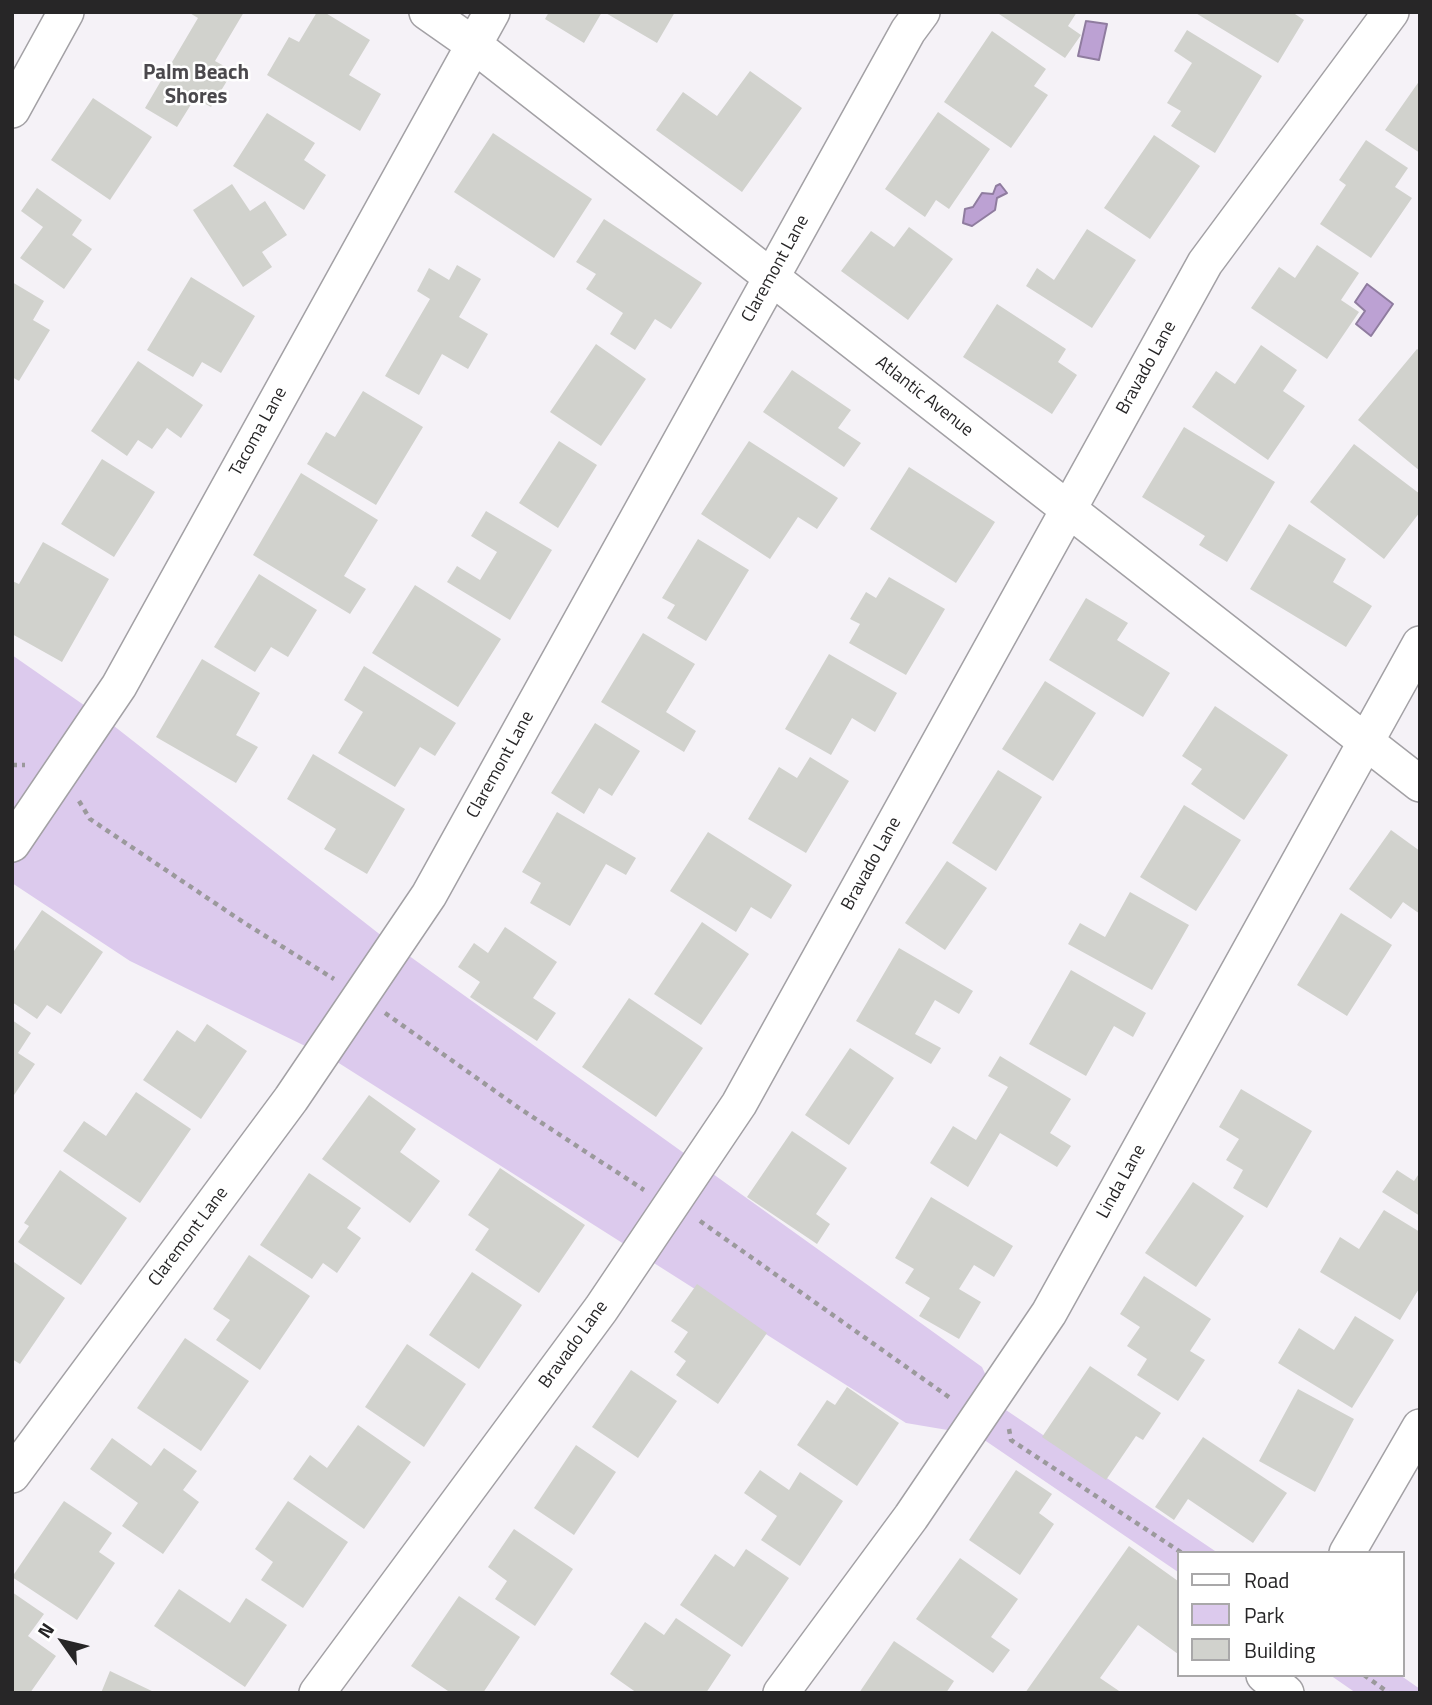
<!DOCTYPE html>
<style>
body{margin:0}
#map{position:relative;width:1432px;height:1705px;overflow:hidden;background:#f5f2f7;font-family:"Titillium Web",sans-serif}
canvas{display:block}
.frame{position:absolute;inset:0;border:14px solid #272627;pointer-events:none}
.legend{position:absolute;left:1177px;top:1551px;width:228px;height:126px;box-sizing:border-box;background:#fff;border:2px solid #a9a8a9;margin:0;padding:9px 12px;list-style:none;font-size:21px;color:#272627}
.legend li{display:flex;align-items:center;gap:14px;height:35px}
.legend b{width:35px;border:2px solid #a9a8a9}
.north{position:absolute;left:28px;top:1607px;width:70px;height:70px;-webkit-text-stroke:5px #fff;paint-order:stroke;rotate:304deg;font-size:19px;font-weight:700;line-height:28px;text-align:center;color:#272627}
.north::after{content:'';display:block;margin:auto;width:24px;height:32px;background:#272627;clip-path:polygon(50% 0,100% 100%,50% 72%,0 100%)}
</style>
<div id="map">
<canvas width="1432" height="1705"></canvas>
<div class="frame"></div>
<ul class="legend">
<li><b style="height:9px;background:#fff"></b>Road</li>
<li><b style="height:19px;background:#dccaed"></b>Park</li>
<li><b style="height:19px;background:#d1d2cd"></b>Building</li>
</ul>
<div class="north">N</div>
</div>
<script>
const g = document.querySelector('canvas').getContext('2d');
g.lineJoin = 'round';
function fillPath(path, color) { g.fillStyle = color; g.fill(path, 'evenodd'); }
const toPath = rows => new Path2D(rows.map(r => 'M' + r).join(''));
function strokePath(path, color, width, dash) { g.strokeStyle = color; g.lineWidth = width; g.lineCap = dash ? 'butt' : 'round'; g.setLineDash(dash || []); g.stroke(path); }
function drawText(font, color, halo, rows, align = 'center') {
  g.font = font + ' "Titillium Web",sans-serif'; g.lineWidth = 5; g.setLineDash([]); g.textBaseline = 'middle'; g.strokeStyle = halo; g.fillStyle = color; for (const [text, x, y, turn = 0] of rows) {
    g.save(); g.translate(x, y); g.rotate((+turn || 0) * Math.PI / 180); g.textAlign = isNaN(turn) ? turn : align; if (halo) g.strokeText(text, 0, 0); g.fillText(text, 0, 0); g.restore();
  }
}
const green = toPath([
 [12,655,114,726,387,940,982,1367,1000,1406,1218,1553,1178,1553,1178,1572,977,1435,906,1423,334,1060,130,961,12,883],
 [1330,1675,1400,1675,1420,1689,1420,1693,1356,1693]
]);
const water = toPath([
 [1086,21,1107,24,1099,60,1078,56,1086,21],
 [1000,184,1007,193,997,198,995,210,972,226,963,223,965,209,973,207,982,193,993,194,996,186,1000,184],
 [1367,284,1393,304,1371,336,1356,324,1365,311,1355,302,1367,284]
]);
const building = toPath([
 [188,12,244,12,215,61,233,71,211,107,195,98,177,127,145,108,198,18],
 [317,12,324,12,370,40,349,75,381,94,360,131,267,75,289,37,299,42],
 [549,12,602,12,584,43,545,19],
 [604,12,675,12,657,43],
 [996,12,1077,12,1068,26,1081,35,1065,58],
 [1194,12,1292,12,1304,20,1278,63],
 [1187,30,1262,76,1215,153,1171,126,1181,111,1167,103,1192,63,1174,51],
 [992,31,1046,69,1034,86,1048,95,1011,148,944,102],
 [750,71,802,108,742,192,656,130,683,92,717,116],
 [1420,80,1420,153,1385,130],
 [93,98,152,137,110,200,51,160],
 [938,112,990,149,949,209,936,200,925,217,885,189],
 [267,113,315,143,304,160,326,175,304,210,233,166],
 [493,133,592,199,554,258,454,192],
 [1154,135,1200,166,1150,239,1104,208],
 [1366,140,1408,168,1395,187,1412,198,1371,258,1320,224,1346,185,1339,180],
 [232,184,250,211,265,201,287,235,262,252,272,267,243,287,193,210],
 [37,188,82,220,72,235,92,249,64,289,20,258,43,227,21,211],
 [604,219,702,283,671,329,655,319,635,350,610,334,623,313,586,289,596,274,576,262],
 [909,227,953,259,908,320,841,271,871,231,894,247],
 [1087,229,1136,260,1092,328,1026,286,1037,268,1054,280],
 [1317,245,1359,273,1341,300,1359,312,1327,359,1251,308,1279,267,1295,278],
 [457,265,481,279,459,317,488,334,468,369,442,354,419,395,385,376,430,299,417,291,429,268,449,280],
 [191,277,255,316,221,373,202,362,193,377,147,350],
 [12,282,44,301,33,320,50,330,19,381,12,377],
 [997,304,1066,349,1058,362,1077,375,1052,414,963,357],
 [596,344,646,379,601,446,550,412],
 [1261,345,1297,370,1283,391,1305,406,1268,460,1192,407,1216,371,1235,384],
 [1417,349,1420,351,1420,471,1358,420],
 [138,361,203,405,181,438,167,428,152,449,138,440,127,456,91,431],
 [792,370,851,410,838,428,861,443,844,467,763,412],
 [363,391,423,427,376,505,307,464,326,432,335,437],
 [1184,427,1275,482,1227,562,1199,545,1205,536,1142,497],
 [559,441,597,465,558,528,519,503],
 [749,441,838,498,817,529,798,517,770,559,701,514],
 [1354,444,1420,494,1420,512,1384,559,1310,502],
 [102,459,155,492,114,557,61,524],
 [909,467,995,522,956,583,870,529],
 [301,473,378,520,344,576,366,589,350,614,253,555],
 [486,511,552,550,510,620,447,582,457,566,480,580,497,552,471,536],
 [1289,524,1346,559,1333,582,1372,606,1346,647,1250,589],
 [698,539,749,570,706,641,667,618,675,605,662,598],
 [43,542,109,579,62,662,12,634,12,581,19,584],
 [259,574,317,610,288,657,271,647,255,672,214,647],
 [889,577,945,609,906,675,849,643,860,624,850,619,866,592,876,598],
 [415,585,501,639,458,707,372,653],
 [1086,598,1128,623,1117,640,1170,673,1143,717,1049,660],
 [643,633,695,664,666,712,696,731,684,752,601,702],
 [829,654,897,693,875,732,852,718,831,755,785,729],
 [202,659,260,693,236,735,258,747,236,783,156,737],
 [364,666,456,723,435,756,420,747,395,787,338,753,363,712,344,700],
 [1045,681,1096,713,1053,781,1002,749],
 [1215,706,1288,755,1244,820,1191,784,1202,769,1182,756],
 [595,723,640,751,612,796,599,788,584,814,551,793],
 [313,754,405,809,367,874,324,849,336,829,287,799],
 [810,757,849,781,806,853,748,819,779,767,797,778],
 [998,770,1042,797,996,871,952,843],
 [1184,805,1241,840,1196,911,1140,877],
 [557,812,636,858,626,875,606,864,570,926,530,903,541,883,522,872],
 [1391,830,1420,851,1420,914,1403,902,1391,919,1349,889],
 [708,832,792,885,771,919,751,907,736,932,670,891],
 [947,861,987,888,945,950,905,923],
 [1130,892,1189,925,1152,990,1068,944,1080,923,1105,937],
 [42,910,103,952,61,1014,47,1005,37,1019,12,1002,12,954],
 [1341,913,1392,945,1347,1016,1297,985],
 [702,922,749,954,701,1025,654,994],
 [505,927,557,962,533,998,556,1013,537,1041,470,997,480,982,458,967,474,943,488,953],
 [899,948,973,991,959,1014,935,1000,915,1034,941,1048,931,1064,856,1021],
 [1071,970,1146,1013,1133,1037,1114,1026,1086,1076,1029,1044],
 [629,998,703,1048,656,1117,582,1067],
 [12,1020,31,1033,18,1053,35,1064,12,1098],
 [207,1024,247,1051,201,1119,143,1080,177,1030,195,1042],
 [850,1048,894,1078,849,1145,805,1115],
 [1000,1056,1071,1099,1050,1133,1071,1146,1057,1167,1000,1133,968,1187,930,1163,953,1126,976,1140,1008,1087,988,1076],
 [1241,1089,1312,1131,1267,1208,1233,1188,1243,1170,1226,1160,1239,1139,1219,1127],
 [136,1092,191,1129,140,1203,63,1151,84,1121,106,1136],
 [369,1095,416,1129,400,1152,440,1181,410,1223,322,1159],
 [792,1131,847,1168,816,1214,830,1224,817,1244,747,1197],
 [500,1168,585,1225,539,1293,475,1250,489,1229,468,1215],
 [60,1170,127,1218,81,1285,18,1242,29,1226,24,1223],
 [1397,1170,1414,1181,1420,1172,1420,1216,1382,1192],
 [309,1173,361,1208,347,1228,361,1238,337,1273,323,1263,312,1279,260,1245],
 [1193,1182,1244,1216,1196,1287,1145,1253],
 [931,1197,1013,1246,994,1277,974,1265,959,1289,981,1302,959,1339,919,1316,930,1298,905,1283,914,1269,895,1258],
 [1384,1210,1420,1232,1420,1287,1400,1320,1320,1272,1340,1237,1359,1249],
 [249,1255,310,1296,260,1370,216,1340,230,1320,213,1309],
 [14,1262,65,1298,20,1364,12,1359],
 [472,1272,522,1305,479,1369,429,1335],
 [1144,1276,1211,1319,1190,1351,1205,1360,1178,1401,1137,1375,1147,1359,1127,1346,1140,1327,1120,1314],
 [697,1284,767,1333,718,1404,676,1375,686,1361,674,1352,688,1332,671,1321],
 [1355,1316,1394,1340,1352,1408,1278,1363,1299,1328,1334,1350],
 [185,1338,249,1381,201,1451,137,1408],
 [407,1344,466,1384,424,1447,365,1407],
 [1090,1366,1161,1413,1143,1440,1136,1436,1106,1480,1042,1437],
 [631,1370,677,1401,638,1458,592,1427],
 [847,1387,899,1423,857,1486,797,1445,827,1400,835,1405],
 [1298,1389,1354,1419,1315,1492,1259,1461],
 [358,1425,411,1462,364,1529,293,1479,310,1455,327,1468],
 [1203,1437,1287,1493,1253,1543,1188,1499,1174,1520,1155,1507],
 [112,1438,151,1466,164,1448,197,1471,183,1490,199,1502,163,1554,122,1526,138,1503,90,1469],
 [576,1445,616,1472,574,1535,534,1508],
 [760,1470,789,1490,800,1472,843,1501,800,1566,761,1540,777,1516,744,1493],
 [1016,1470,1052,1494,1039,1513,1054,1524,1020,1575,969,1540],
 [64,1501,112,1533,99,1552,115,1563,77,1620,12,1577],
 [288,1501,348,1542,303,1608,261,1580,273,1562,255,1549],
 [514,1529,573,1569,535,1626,495,1599,507,1581,488,1567],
 [1129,1546,1178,1581,1178,1654,1138,1625,1100,1678,1122,1693,1025,1693],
 [746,1549,789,1578,742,1647,680,1605,715,1554,734,1567],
 [960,1558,1018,1599,991,1637,1010,1650,993,1673,916,1619],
 [179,1589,230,1623,246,1598,287,1625,245,1687,154,1626],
 [12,1592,44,1614,28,1636,56,1656,30,1693,12,1693],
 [459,1596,520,1637,483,1693,451,1693,411,1666],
 [676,1618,731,1655,706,1693,637,1693,610,1674,645,1622,664,1635],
 [894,1641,954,1681,946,1693,859,1693],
 [110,1671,156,1693,101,1693]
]);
const path = toPath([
 [12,765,25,765],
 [79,801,90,819,243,922,334,979],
 [385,1013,519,1108,644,1190],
 [700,1221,953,1400],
 [1009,1429,1011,1440,1182,1553],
 [1364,1675,1389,1693]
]);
const minor = toPath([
 [427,12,474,45,1420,784],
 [12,110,66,12],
 [12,844,119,686,492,12],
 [12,1475,291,1099,429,895,908,31,922,12],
 [1347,1553,1420,1427],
 [1264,1675,1286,1693],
 [317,1693,601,1309,739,1104,1205,263,1391,12],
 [781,1693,911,1517,1049,1313,1420,644]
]);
const streetNames = [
 ["Claremont Lane",776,269,-61],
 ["Bravado Lane",1147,368,-61],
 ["Atlantic Avenue",924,397,38],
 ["Tacoma Lane",259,432,-61],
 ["Claremont Lane",501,765,-61],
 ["Bravado Lane",872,864,-61],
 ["Linda Lane",1122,1182,-61],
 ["Claremont Lane",189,1237,-53],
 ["Bravado Lane",574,1345,-54]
];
const quarterNames = [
 ["Palm Beach",196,74],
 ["Shores",196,98]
];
fillPath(green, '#dccaed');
fillPath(water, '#bca1d3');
strokePath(water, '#8f7c9f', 2);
fillPath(building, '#d1d2cd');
strokePath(minor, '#a3a1a5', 38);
strokePath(path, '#9b999c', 4.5, [5, 5]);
strokePath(minor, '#fff', 35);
drawText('18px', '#272627', '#fff', streetNames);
drawText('bold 21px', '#4b494d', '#fff', quarterNames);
</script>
